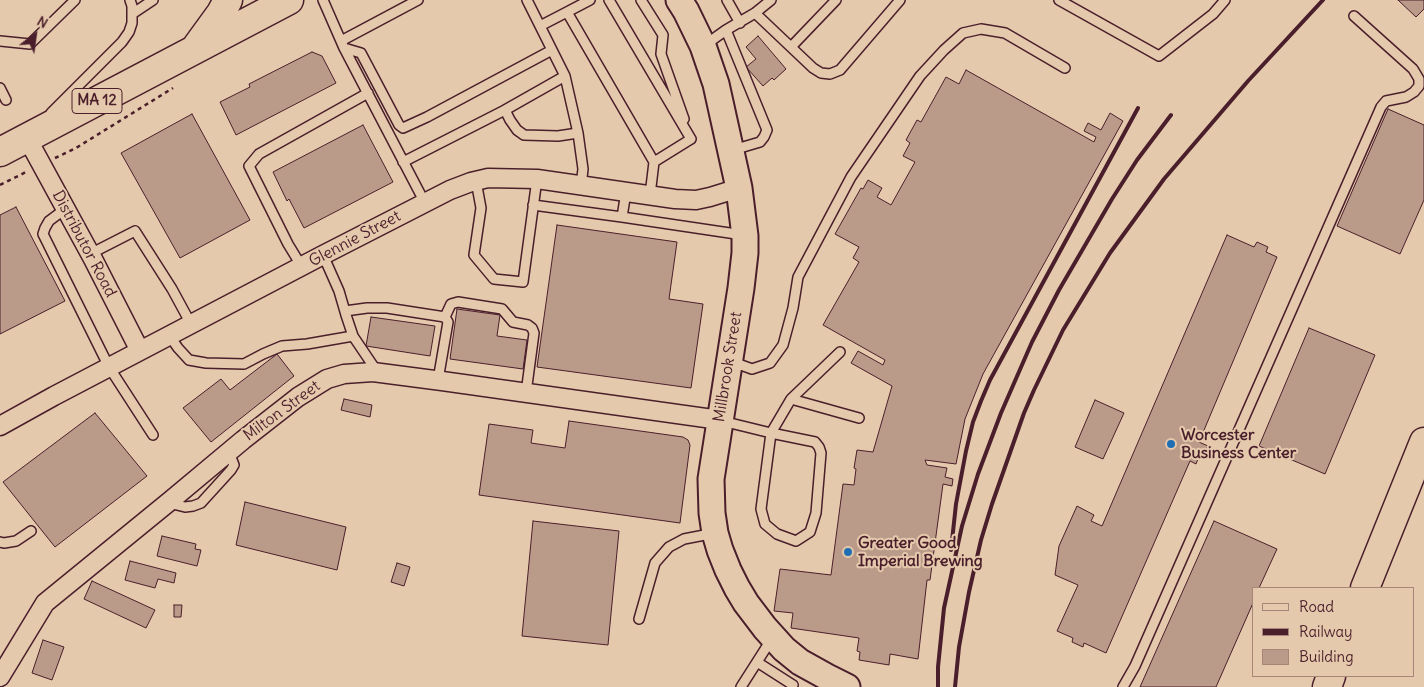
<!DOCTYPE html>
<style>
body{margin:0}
#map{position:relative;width:1424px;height:687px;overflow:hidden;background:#e5c9ac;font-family:Delius,sans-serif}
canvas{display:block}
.legend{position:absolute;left:1252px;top:587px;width:162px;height:90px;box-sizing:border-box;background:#e5c9ac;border:1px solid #a78578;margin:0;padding:6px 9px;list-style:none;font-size:15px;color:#4a1f2b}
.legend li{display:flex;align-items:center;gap:10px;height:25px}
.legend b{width:25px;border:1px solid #a78578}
.north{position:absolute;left:10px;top:10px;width:50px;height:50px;-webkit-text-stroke:4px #e5c9ac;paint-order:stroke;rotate:30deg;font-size:14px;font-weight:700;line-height:20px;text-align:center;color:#4a1f2b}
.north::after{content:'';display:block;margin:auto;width:18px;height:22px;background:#4a1f2b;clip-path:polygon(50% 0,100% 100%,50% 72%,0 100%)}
</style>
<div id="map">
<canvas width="1424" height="687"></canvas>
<ul class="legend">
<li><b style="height:6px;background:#e5c9ac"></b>Road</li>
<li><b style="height:6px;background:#4a1f2b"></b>Railway</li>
<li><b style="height:14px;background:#ba9a88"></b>Building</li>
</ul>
<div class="north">N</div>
</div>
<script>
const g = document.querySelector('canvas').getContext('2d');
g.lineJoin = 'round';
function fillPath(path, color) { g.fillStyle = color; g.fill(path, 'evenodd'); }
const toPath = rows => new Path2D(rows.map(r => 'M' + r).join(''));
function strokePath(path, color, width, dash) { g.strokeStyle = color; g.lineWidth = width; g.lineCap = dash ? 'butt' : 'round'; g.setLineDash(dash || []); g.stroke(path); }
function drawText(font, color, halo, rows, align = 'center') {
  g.font = font + ' Delius,sans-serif'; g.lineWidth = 4; g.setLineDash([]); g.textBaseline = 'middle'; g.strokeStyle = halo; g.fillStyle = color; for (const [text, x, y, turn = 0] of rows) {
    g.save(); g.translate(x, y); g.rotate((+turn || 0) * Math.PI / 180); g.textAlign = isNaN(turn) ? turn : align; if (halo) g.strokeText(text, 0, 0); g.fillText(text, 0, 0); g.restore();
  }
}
const building = toPath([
 [1398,0,1424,0,1424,9,1416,17,1398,0],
 [758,36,786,69,774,80,772,78,763,86,746,67,756,59,746,47,758,36],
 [312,52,322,56,336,83,236,135,220,102,250,87,249,84,312,52],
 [966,70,1094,142,1096,137,1084,131,1088,123,1101,130,1110,113,1123,121,983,374,965,419,956,464,925,460,927,465,947,468,945,477,953,479,952,486,943,484,930,580,927,580,918,659,890,654,889,665,859,660,860,652,857,651,859,638,791,628,793,613,774,611,780,569,831,575,843,484,854,485,856,469,854,468,857,450,873,452,892,386,851,363,858,351,883,365,885,360,823,325,859,262,853,258,859,247,835,234,861,188,863,189,868,180,882,188,877,197,891,205,915,162,903,156,910,143,906,140,917,120,921,122,946,77,959,84,966,70],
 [1388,109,1424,125,1424,200,1400,254,1337,226,1388,109],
 [192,114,250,220,180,258,121,153,192,114],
 [363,125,393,182,304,228,289,199,287,201,273,172,363,125],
 [16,207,65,301,0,334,0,215,16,207],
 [557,225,677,242,669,299,703,304,691,388,537,367,557,225],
 [1227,235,1254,247,1257,242,1268,247,1266,252,1277,257,1199,442,1208,446,1205,452,1201,451,1196,464,1190,461,1106,653,1084,643,1083,647,1072,642,1073,638,1057,631,1078,585,1055,575,1059,546,1077,506,1094,515,1091,521,1102,526,1227,235],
 [457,309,500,315,497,336,527,340,523,369,450,359,457,309],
 [371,317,435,326,430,356,366,346,371,317],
 [1309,328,1375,355,1325,474,1259,446,1309,328],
 [277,354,294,376,211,442,183,408,221,379,230,390,277,354],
 [344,399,372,405,370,417,341,410,344,399],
 [1095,400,1124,413,1103,459,1075,447,1095,400],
 [95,413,147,476,55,547,3,482,95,413],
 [569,421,683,437,688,440,690,445,680,523,479,495,489,424,533,430,531,443,565,448,569,421],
 [245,502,346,527,337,570,236,545,245,502],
 [533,521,619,531,608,645,522,636,533,521],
 [1214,521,1277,549,1259,588,1253,588,1253,603,1216,687,1140,687,1214,521],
 [162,536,196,544,195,549,201,550,197,566,157,556,162,536],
 [130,561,176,573,174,583,158,579,155,588,125,580,130,561],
 [397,563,410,567,404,586,391,582,397,563],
 [92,581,155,610,146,628,84,599,92,581],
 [174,605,182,605,181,617,174,617,174,605],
 [43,640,64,647,52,680,32,673,43,640]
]);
const path = toPath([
 [55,158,76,148,173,88],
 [0,185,28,171]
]);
const service = toPath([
 [323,0,344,48,425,203],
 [527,0,540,26,567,12,654,162],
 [609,0,691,139],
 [641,0,663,35,661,54,684,119],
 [727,0,740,23],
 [1059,0,1159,56,1213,14,1225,0],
 [567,12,590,0],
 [755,13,813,68,821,73,830,74,840,70,900,0],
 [132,14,153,0],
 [540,26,565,76,578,133,583,169,581,186],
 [726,30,767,130,764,137,760,142,733,150],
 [0,41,30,44,75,0],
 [341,41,418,0],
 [705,45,726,30,755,13,771,0],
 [791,47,836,0],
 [344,48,361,53,399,125,403,128,427,117,552,50],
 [565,76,505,110,510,120,517,130,524,135,558,136,578,133],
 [0,88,6,100],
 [51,113,122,42,129,32,132,23,132,6,130,0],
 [403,162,505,110],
 [476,181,481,208,474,255,494,279,523,282,537,179],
 [650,195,654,162,691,139],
 [533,205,622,217,626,192],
 [65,209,49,221,45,228,43,234,109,367,153,435],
 [622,217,743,235],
 [90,254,135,231,172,289,191,324],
 [323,255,339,291,346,315,353,336,378,373],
 [302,267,288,244,249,166,259,154,368,93],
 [345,311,367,308,387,308,445,317,448,322,438,380],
 [445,317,451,304,458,302,502,309,513,322,528,325,532,328,534,333,526,393],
 [169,335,178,348,189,360,206,363,244,364,263,354,282,346,307,344,353,336],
 [730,361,752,369,770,363,783,345,793,308,798,277,851,177,920,76,944,50,963,33,981,29,1005,33,1065,68],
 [791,399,840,352],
 [722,421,771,433,791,399,859,418],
 [771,433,815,442,819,447,821,453,816,513,810,532,796,541,777,534,765,524,761,509,771,433],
 [170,501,177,505,185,507,193,506,201,503,231,470,234,465,229,452],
 [0,542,4,543,16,541,31,531],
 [639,619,655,563,669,547,684,539,715,533],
 [757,662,793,685,792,687],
 [741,687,771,640],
 [1123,687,1135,666,1381,107,1386,101,1406,97,1414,92,1419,86,1419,79,1413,69,1354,16]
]);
const minor = toPath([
 [27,138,93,259,140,351],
 [0,426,54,396,323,255,450,190,471,182,488,178,537,179,675,199,696,200,710,197,739,188],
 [0,677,45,603,170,501,243,440,298,397,327,379,344,374,373,372,442,381,720,420]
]);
const secondary = toPath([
 [679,0,686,11,703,46,716,84,739,188,745,236,745,253,741,288,711,479,712,513,715,533,720,550,728,570,737,588,746,603,765,628,784,649,800,662,827,677,847,687]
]);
const primary = toPath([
 [197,46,221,13,228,0],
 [0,152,289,0]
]);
const motorway = toPath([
 [1365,588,1424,442],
 [1327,687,1331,676]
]);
const rail = toPath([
 [951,550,956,504,966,451,973,422,981,401,990,380,1138,108],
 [938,687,938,667,944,608,962,526,978,474,1001,413,1032,342,1059,290,1112,199,1137,160,1171,115],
 [955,687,959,647,969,592,981,540,992,504,1024,413,1034,390,1063,330,1110,253,1164,179,1248,81,1323,0]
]);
const markers = [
 [1171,444,5,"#1f6fb2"],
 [848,552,5,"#1f6fb2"]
];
const shields = [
 [97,101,50]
];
const shieldNames = [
 ["MA 12",97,101]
];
const streetNames = [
 ["Glennie Street",355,239,-28],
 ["Distributor Road",84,244,62],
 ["Millbrook Street",728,367,-81],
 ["Milton Street",282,411,-36]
];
const poiNames = [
 ["Worcester",1181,435],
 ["Business Center",1181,453],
 ["Greater Good",858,543],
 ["Imperial Brewing",858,561]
];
fillPath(building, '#ba9a88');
strokePath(building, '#4a1f2b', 1);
strokePath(service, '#4a1f2b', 12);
strokePath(minor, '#4a1f2b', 21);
strokePath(secondary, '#4a1f2b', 29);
strokePath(primary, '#4a1f2b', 31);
strokePath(motorway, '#4a1f2b', 31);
strokePath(path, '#4a1f2b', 2.5, [4, 4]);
strokePath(service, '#e5c9ac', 9);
strokePath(minor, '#e5c9ac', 18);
strokePath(secondary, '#e5c9ac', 25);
strokePath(primary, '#e5c9ac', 28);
strokePath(motorway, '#e5c9ac', 28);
strokePath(rail, '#4a1f2b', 4);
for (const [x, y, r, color] of markers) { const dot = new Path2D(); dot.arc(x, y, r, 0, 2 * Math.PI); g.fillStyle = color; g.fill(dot); strokePath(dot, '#e5c9ac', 2); }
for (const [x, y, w] of shields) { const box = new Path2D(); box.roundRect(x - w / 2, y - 12.5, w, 25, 4); g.fillStyle = '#e5c9ac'; g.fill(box); strokePath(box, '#4a1f2b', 1); }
drawText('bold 15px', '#4a1f2b', null, shieldNames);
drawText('16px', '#4a1f2b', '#e5c9ac', streetNames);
drawText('bold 16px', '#4a1f2b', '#e5c9ac', poiNames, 'left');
</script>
